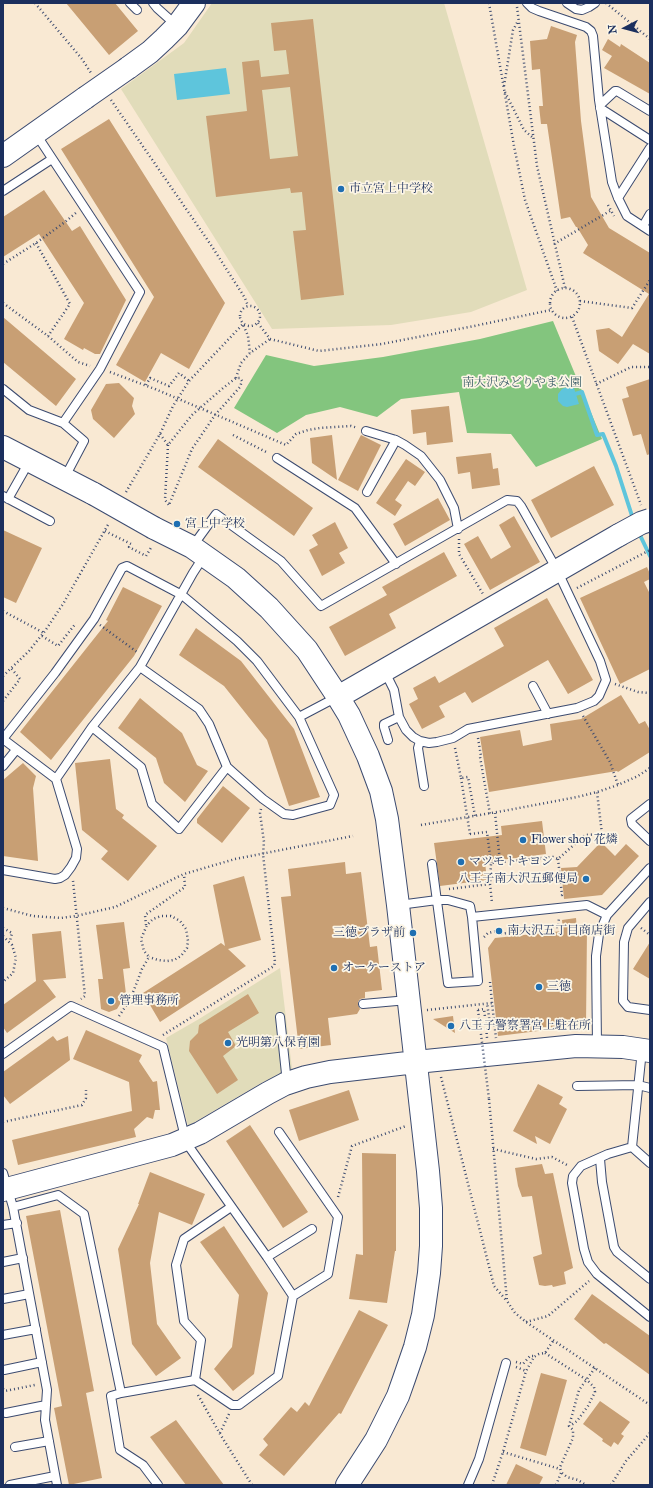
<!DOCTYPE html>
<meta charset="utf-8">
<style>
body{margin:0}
#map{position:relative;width:653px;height:1488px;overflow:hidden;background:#f9e9d3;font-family:"IM FELL Great Primer",serif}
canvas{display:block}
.frame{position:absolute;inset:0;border:4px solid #1b2f5e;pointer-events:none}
.north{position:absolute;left:605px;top:8px;width:40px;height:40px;-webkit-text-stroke:3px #fcf5e5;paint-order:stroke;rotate:264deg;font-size:11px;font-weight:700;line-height:16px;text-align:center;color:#1b2f5e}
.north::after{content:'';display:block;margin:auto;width:14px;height:18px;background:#1b2f5e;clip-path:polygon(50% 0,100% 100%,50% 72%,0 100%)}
</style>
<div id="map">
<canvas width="653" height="1488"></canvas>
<div class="frame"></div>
<div class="north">N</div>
</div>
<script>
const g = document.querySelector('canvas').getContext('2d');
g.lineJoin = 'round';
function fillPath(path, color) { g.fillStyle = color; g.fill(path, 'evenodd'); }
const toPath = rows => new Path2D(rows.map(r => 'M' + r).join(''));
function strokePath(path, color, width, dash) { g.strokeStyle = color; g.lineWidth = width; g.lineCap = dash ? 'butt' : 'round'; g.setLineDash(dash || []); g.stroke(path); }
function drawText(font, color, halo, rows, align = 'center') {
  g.font = font + ' "IM FELL Great Primer","Noto Serif JP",serif'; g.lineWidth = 3.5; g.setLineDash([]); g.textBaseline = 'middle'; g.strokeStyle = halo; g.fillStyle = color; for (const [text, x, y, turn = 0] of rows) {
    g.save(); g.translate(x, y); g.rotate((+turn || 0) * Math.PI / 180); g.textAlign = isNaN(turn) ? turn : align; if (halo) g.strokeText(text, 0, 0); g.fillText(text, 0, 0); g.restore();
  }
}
const built = toPath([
 [212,3,444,3,527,290,471,312,391,325,272,329,121,89,184,43],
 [280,968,292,1069,263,1082,188,1126,166,1038,199,1019]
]);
const green = toPath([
 [553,321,602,439,536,467,511,434,467,433,459,392,401,399,377,417,340,407,306,415,277,433,234,408,266,355,314,366,383,357,480,339]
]);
const water = toPath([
 [226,68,230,94,177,100,174,74],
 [573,385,579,404,567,407,563,406,558,401,558,394,562,389]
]);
const stream = toPath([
 [575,394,582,392,597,435,603,434,616,466,633,519],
 [638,531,650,556]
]);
const building = toPath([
 [66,3,115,3,138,31,109,55],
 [313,19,344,295,301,300,293,231,306,230,302,192,291,193,290,188,216,197,206,116,247,111,242,62,259,60,261,77,289,74,286,50,274,51,271,23],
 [290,87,298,156,270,159,262,90],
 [551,26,577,35,575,42,581,121,591,197,609,228,650,253,650,354,633,344,618,364,599,351,596,330,609,328,622,337,649,294,583,253,588,245,577,227,576,227,570,217,561,219,547,124,541,124,539,106,543,106,540,69,532,70,530,41,547,39],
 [608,39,620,47,621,44,650,63,650,94,604,68,612,56,602,50],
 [109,119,225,303,189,369,161,353,145,382,116,365,154,297,61,149],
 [44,190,72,231,80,226,126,300,100,354,95,354,84,348,83,350,64,339,84,303,39,234,3,257,3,217],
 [3,317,76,379,56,406,3,362],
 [650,379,650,454,647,455,641,434,633,436,622,399,629,397,626,387],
 [119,383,134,398,132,406,135,414,114,438,93,419,91,410,106,384],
 [449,406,453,442,427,445,426,432,413,434,411,410],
 [332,435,337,480,312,463,310,438],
 [361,435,381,445,358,491,338,480],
 [218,439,313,508,294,536,198,467],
 [491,453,493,469,498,468,500,485,472,489,470,472,458,474,456,457],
 [406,459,425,472,415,486,408,481,395,500,402,505,395,516,376,503],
 [594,466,614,505,551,538,531,500],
 [438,498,450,520,405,546,393,524],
 [514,516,540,562,490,590,464,544,478,536,491,559,511,547,499,525],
 [335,522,348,548,339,553,345,563,322,576,309,550,318,545,312,535],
 [3,530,42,548,16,603,3,597],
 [444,552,457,576,389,614,396,628,345,656,329,627,387,595,382,587],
 [647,567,650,574,650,579,644,582,650,594,650,669,620,684,580,598],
 [123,587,162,606,134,656,51,760,20,732,108,621,106,620],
 [547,598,593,680,568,694,548,660,472,703,465,692,439,706,445,717,422,729,409,704,418,699,413,688,435,676,439,683,504,646,494,628],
 [196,628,241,661,294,729,320,797,289,806,267,740,224,686,179,655],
 [621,695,639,724,645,721,650,730,650,752,618,772,617,771,489,792,480,737,520,730,523,746,552,740,550,724,581,719],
 [140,698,182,733,197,765,208,771,185,802,164,783,156,758,118,728],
 [110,759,116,809,124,815,122,818,157,846,128,881,101,859,108,851,82,830,75,763],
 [23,763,36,776,33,788,38,861,3,856,3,780],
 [223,786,250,808,222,843,197,823,197,819],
 [542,821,546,854,485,862,487,880,440,886,434,843,502,835,501,826],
 [601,842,615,856,626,844,639,856,602,895,564,899,561,868,577,867],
 [345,862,346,874,361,872,370,947,377,946,382,990,365,992,365,998,360,999,358,1002,358,1005,360,1009,357,1014,328,1018,331,1045,299,1049,281,897,291,896,288,869],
 [244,876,261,940,228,949,246,966,160,1022,143,993,221,943,225,946,213,885],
 [576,918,577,931,587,929,586,1025,498,1036,488,948,495,938,563,931,562,920],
 [124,922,130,968,123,969,126,994,117,1009,109,1012,101,1009,98,979,103,979,96,925],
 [61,931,66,978,43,980,56,997,7,1033,3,1027,3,1005,36,981,32,934],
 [650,942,650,979,633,969],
 [248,994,259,1013,228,1032,236,1046,223,1056,238,1080,217,1094,189,1051,190,1041,198,1033,199,1025],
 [453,1016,455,1033,433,1019],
 [86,1030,142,1055,139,1061,153,1082,157,1081,160,1110,155,1110,153,1119,147,1117,134,1129,136,1137,18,1165,12,1140,132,1111,129,1082,73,1059],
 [53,1036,57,1041,68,1036,70,1060,10,1104,3,1095,3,1072],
 [538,1084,563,1097,559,1104,567,1109,550,1144,535,1136,537,1144,513,1131],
 [349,1090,359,1120,299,1141,289,1110],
 [250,1125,308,1212,283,1228,226,1141],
 [362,1153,396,1154,396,1251,395,1251,387,1303,349,1299,356,1254,363,1255],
 [542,1164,545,1174,553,1173,573,1268,564,1272,566,1284,553,1287,552,1285,545,1286,539,1285,533,1257,542,1254,532,1196,522,1197,518,1186,515,1168],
 [150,1172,205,1194,192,1225,159,1212,150,1263,157,1324,181,1358,156,1376,132,1344,118,1249,139,1204,138,1204],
 [60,1210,94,1391,86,1393,102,1478,69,1485,54,1408,62,1406,26,1216],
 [224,1226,268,1293,254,1374,233,1391,214,1369,232,1347,239,1295,200,1242],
 [592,1294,650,1336,650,1375,606,1343,604,1344,574,1319],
 [359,1310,388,1325,341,1414,339,1413,284,1476,259,1455,268,1445,263,1439,291,1407,297,1412,305,1402,309,1406],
 [541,1373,567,1380,546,1456,520,1448],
 [600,1401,630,1422,621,1434,624,1436,618,1445,614,1442,611,1447,602,1441,603,1439,583,1424],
 [176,1420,224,1485,186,1485,150,1437],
 [516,1464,543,1477,539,1485,506,1485]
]);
const path = toPath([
 [35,3,82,59,91,73],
 [489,3,514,146,525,200,557,291],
 [606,3,650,39],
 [517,7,537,166,565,288],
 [504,86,513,30,518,21],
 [505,92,524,130,532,137],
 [111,100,211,245,245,298,248,306],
 [608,205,614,216],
 [36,243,70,304,48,336],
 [554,244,610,211],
 [3,264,36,243,65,222,77,212],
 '550 303a15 15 0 1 1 30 0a15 15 0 1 1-30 0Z',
 [580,301,632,308,650,280],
 [3,303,48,336,78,362,90,366],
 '240 316a10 10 0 1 1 20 0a10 10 0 1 1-20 0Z',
 [572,317,641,505],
 [258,323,270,339,319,351,382,344,474,326,551,310],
 [110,372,155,389],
 [236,378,241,363,250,353,270,339],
 [596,384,631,367,650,367],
 [146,385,150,378,169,386,179,373,189,381],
 [207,411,286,445,296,434,308,430,320,428,351,426,358,428],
 [160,434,168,445,192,415,223,388,236,378,240,378,242,381,240,387,215,415,192,449,169,505],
 [233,435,268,453],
 [168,445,165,500,169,505],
 [126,492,160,434,173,406,189,381,243,324,248,336,250,353],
 [105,531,131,544,129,547,146,556,152,546],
 [459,539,459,554,483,594],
 [577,588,650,550],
 [3,611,44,633],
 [100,625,137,652],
 [42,636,58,646,76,623],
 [3,676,29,651,45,631,63,604,109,523],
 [615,684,638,692,650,693],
 [3,701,20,679,11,668],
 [583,716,610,762,618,785],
 [478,738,481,756,480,757,490,814],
 [455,748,461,778,468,777,475,816],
 [495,813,500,862],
 [421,825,503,811,577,797,597,792,618,785,638,776,650,768],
 [470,834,487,832,491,863],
 [558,859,562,895,560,896],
 [73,881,85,996,81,999],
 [490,884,492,903],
 [449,889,490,884,491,863,553,857,558,859,585,835,602,834,597,792],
 [3,908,33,916,61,918,76,916,115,907,184,874,235,859,353,836],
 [146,925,145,915,185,887,184,874],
 [3,928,12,933,10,941],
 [641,928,650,935],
 [3,936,12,945,16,958,13,973,3,982],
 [484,937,488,933,496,931,499,934,558,927,559,918],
 [490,982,492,1003],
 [427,1010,492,1003,496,1038],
 [478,1010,484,1009,486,1025,490,1024,487,1003],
 [119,1016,130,1000,142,969,149,957,144,951,141,939,147,925,153,919,161,916,171,916,180,921,186,929,188,941,187,948,181,956,174,960,167,961,158,960,149,957],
 [486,1025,487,1038],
 [163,1035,274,966,275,962,263,854,264,842,260,813,261,809],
 [441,1077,494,1286,506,1300],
 [489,1099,507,1301,515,1313,526,1322,650,1405],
 [3,1122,82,1105,86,1098,86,1090],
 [493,1149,536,1159,552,1157,569,1166],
 [338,1197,352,1146,406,1126],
 [526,1322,548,1316,589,1281],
 [545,1353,587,1380,594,1387,595,1392,588,1406,577,1421,570,1426],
 [516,1362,523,1364,530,1356,535,1356],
 [516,1367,526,1371],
 [3,1389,5,1391,35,1385],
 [198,1395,220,1434,252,1485],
 [220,1433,229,1414],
 [503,1452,560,1469],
 [562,1473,567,1477,578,1480,586,1485],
 [492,1485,503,1452,526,1371,534,1357,539,1354,545,1353,553,1341],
 [556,1485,561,1473,560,1467,573,1438,573,1430,569,1426,579,1390,595,1368],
 [611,1485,626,1461,650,1433]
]);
const lane = toPath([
 [130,3,137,10],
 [153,3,157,8,176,25],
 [527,3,532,8,539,11,586,27,591,31,593,36,599,100,612,182,618,198,627,216,650,231],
 [567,3,576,9,582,10,589,7,595,3],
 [600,105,615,91,617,91,650,111],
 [600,108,650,140],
 [36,134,140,292,100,369,63,423],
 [3,191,52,159],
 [618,198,650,148],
 [643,226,650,214],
 [3,389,29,410,63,423,84,441,65,477],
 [366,431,396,440,405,445,421,456,440,480,454,508,458,529],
 [277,458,355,508,396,564],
 [367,492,396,440],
 [3,496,50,521],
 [8,499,29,462],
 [192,547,216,514,281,561,321,606,507,500,517,501,521,506,557,570,600,661,606,680,599,696,594,701,577,708,468,729,453,738,437,742,429,743,420,741,413,737,406,730,399,717,394,690,384,670],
 [533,686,548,714],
 [299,717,337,697],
 [92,727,141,767,152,804,179,829,227,767],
 [388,740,384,727,384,724,399,717],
 [420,741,418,748,424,786],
 [3,766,16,750],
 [56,779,3,739,55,673,94,619,122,568,127,566,182,595,237,641,257,661,299,717,334,795,330,805,293,815,284,814,263,799,227,767,209,724,199,709,140,667],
 [650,804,631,819,632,824,650,841],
 [432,864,448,983,478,981,472,917],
 [3,870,55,879,60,878,65,875,71,867,76,858,77,849,56,779,92,727,140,667,193,573,204,556],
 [650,902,628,928,624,942,623,1001,628,1007,650,1010],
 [399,905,437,900,448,900,470,906,472,917,587,905,607,915],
 [363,1004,408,1000],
 [280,1017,287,1083],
 [597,1045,596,956,599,934,607,915,650,868],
 [3,1054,71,1006,163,1047,183,1129,190,1148,267,1257,293,1296],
 [577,1086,638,1085,650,1088],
 [632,1147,642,1050],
 [600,1159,602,1182,614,1247,617,1252,650,1279],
 [650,1163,632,1147,608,1154,581,1166,573,1176,572,1183,584,1249,588,1262,597,1274,650,1317],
 [3,1173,13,1207,47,1390,45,1420,57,1485],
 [13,1207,58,1195,84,1214,121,1393,111,1396,120,1450,143,1465,158,1485],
 [3,1225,17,1223],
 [267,1257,312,1229],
 [3,1262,23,1258],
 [3,1299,29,1294],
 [3,1335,36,1329],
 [4,1370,42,1362],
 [195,1380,201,1340,184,1321,176,1265,184,1239,231,1207],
 [121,1393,195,1380,232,1405,239,1405,278,1376,293,1296,328,1274,338,1217,279,1132],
 [6,1413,46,1405],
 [15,1447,49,1441],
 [10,1485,55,1476],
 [468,1485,479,1459,506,1363]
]);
const secondary = toPath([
 [128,68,150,52,164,39,177,26,194,3],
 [3,156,85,98],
 [3,447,94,494],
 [154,528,192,547,236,578,269,608,307,650,338,697,349,715,368,756,381,791,387,819,398,905,428,1171,431,1208,431,1246,429,1273,423,1315,415,1347,404,1379,398,1396,376,1440,347,1485],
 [338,697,619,535],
 [3,1190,172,1145,200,1133,268,1093,285,1084,306,1077,330,1072,416,1062,576,1046,623,1047,650,1051]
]);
const pathBridge = toPath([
 [155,389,207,411],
 [461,778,470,834],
 [478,1010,489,1099]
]);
const secondaryBridge = toPath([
 [85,98,128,68],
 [94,494,154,528],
 [619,535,641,523,650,520]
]);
const markers = [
 [341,189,4,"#1f6fb2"],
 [177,524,4,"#1f6fb2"],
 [523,840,4,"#1f6fb2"],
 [461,862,4,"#1f6fb2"],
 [586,879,4,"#1f6fb2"],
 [499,931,4,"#1f6fb2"],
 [413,933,4,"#1f6fb2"],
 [334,968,4,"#1f6fb2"],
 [539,987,4,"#1f6fb2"],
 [111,1001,4,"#1f6fb2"],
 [451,1026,4,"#1f6fb2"],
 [228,1043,4,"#1f6fb2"]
];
const poiNames = [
 ["市立宮上中学校",349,189],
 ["宮上中学校",185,524],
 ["Flower shop 花燐",531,840],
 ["マツモトキヨシ",469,862],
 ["八王子南大沢五郵便局",578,879,"right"],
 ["南大沢五丁目商店街",507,931],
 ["三徳プラザ前",405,933,"right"],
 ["オーケーストア",342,968],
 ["三徳",547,987],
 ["管理事務所",119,1001],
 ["八王子警察署宮上駐在所",459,1026],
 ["光明第八保育園",236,1043]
];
const parkNames = [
 ["南大沢みどりやま公園",522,383]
];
fillPath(built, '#e1dcba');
fillPath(green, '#83c57e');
fillPath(water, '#5ec5dc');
strokePath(stream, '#5ec5dc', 4);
fillPath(building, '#c89f74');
strokePath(lane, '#3c4b70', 10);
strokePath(secondary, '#3c4b70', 24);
strokePath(path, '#3c4b70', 2.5, [1, 3]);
strokePath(lane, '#fff', 8);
strokePath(secondary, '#fff', 22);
strokePath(secondaryBridge, '#3c4b70', 24, []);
strokePath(pathBridge, '#3c4b70', 2.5, [1, 3]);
strokePath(secondaryBridge, '#fff', 22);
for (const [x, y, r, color] of markers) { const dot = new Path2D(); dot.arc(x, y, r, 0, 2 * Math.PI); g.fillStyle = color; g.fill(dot); strokePath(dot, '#fcf5e5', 1.5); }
drawText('12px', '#1b2f5e', '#fcf5e5', poiNames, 'left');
drawText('12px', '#3a5c68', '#fcf5e5', parkNames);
</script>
